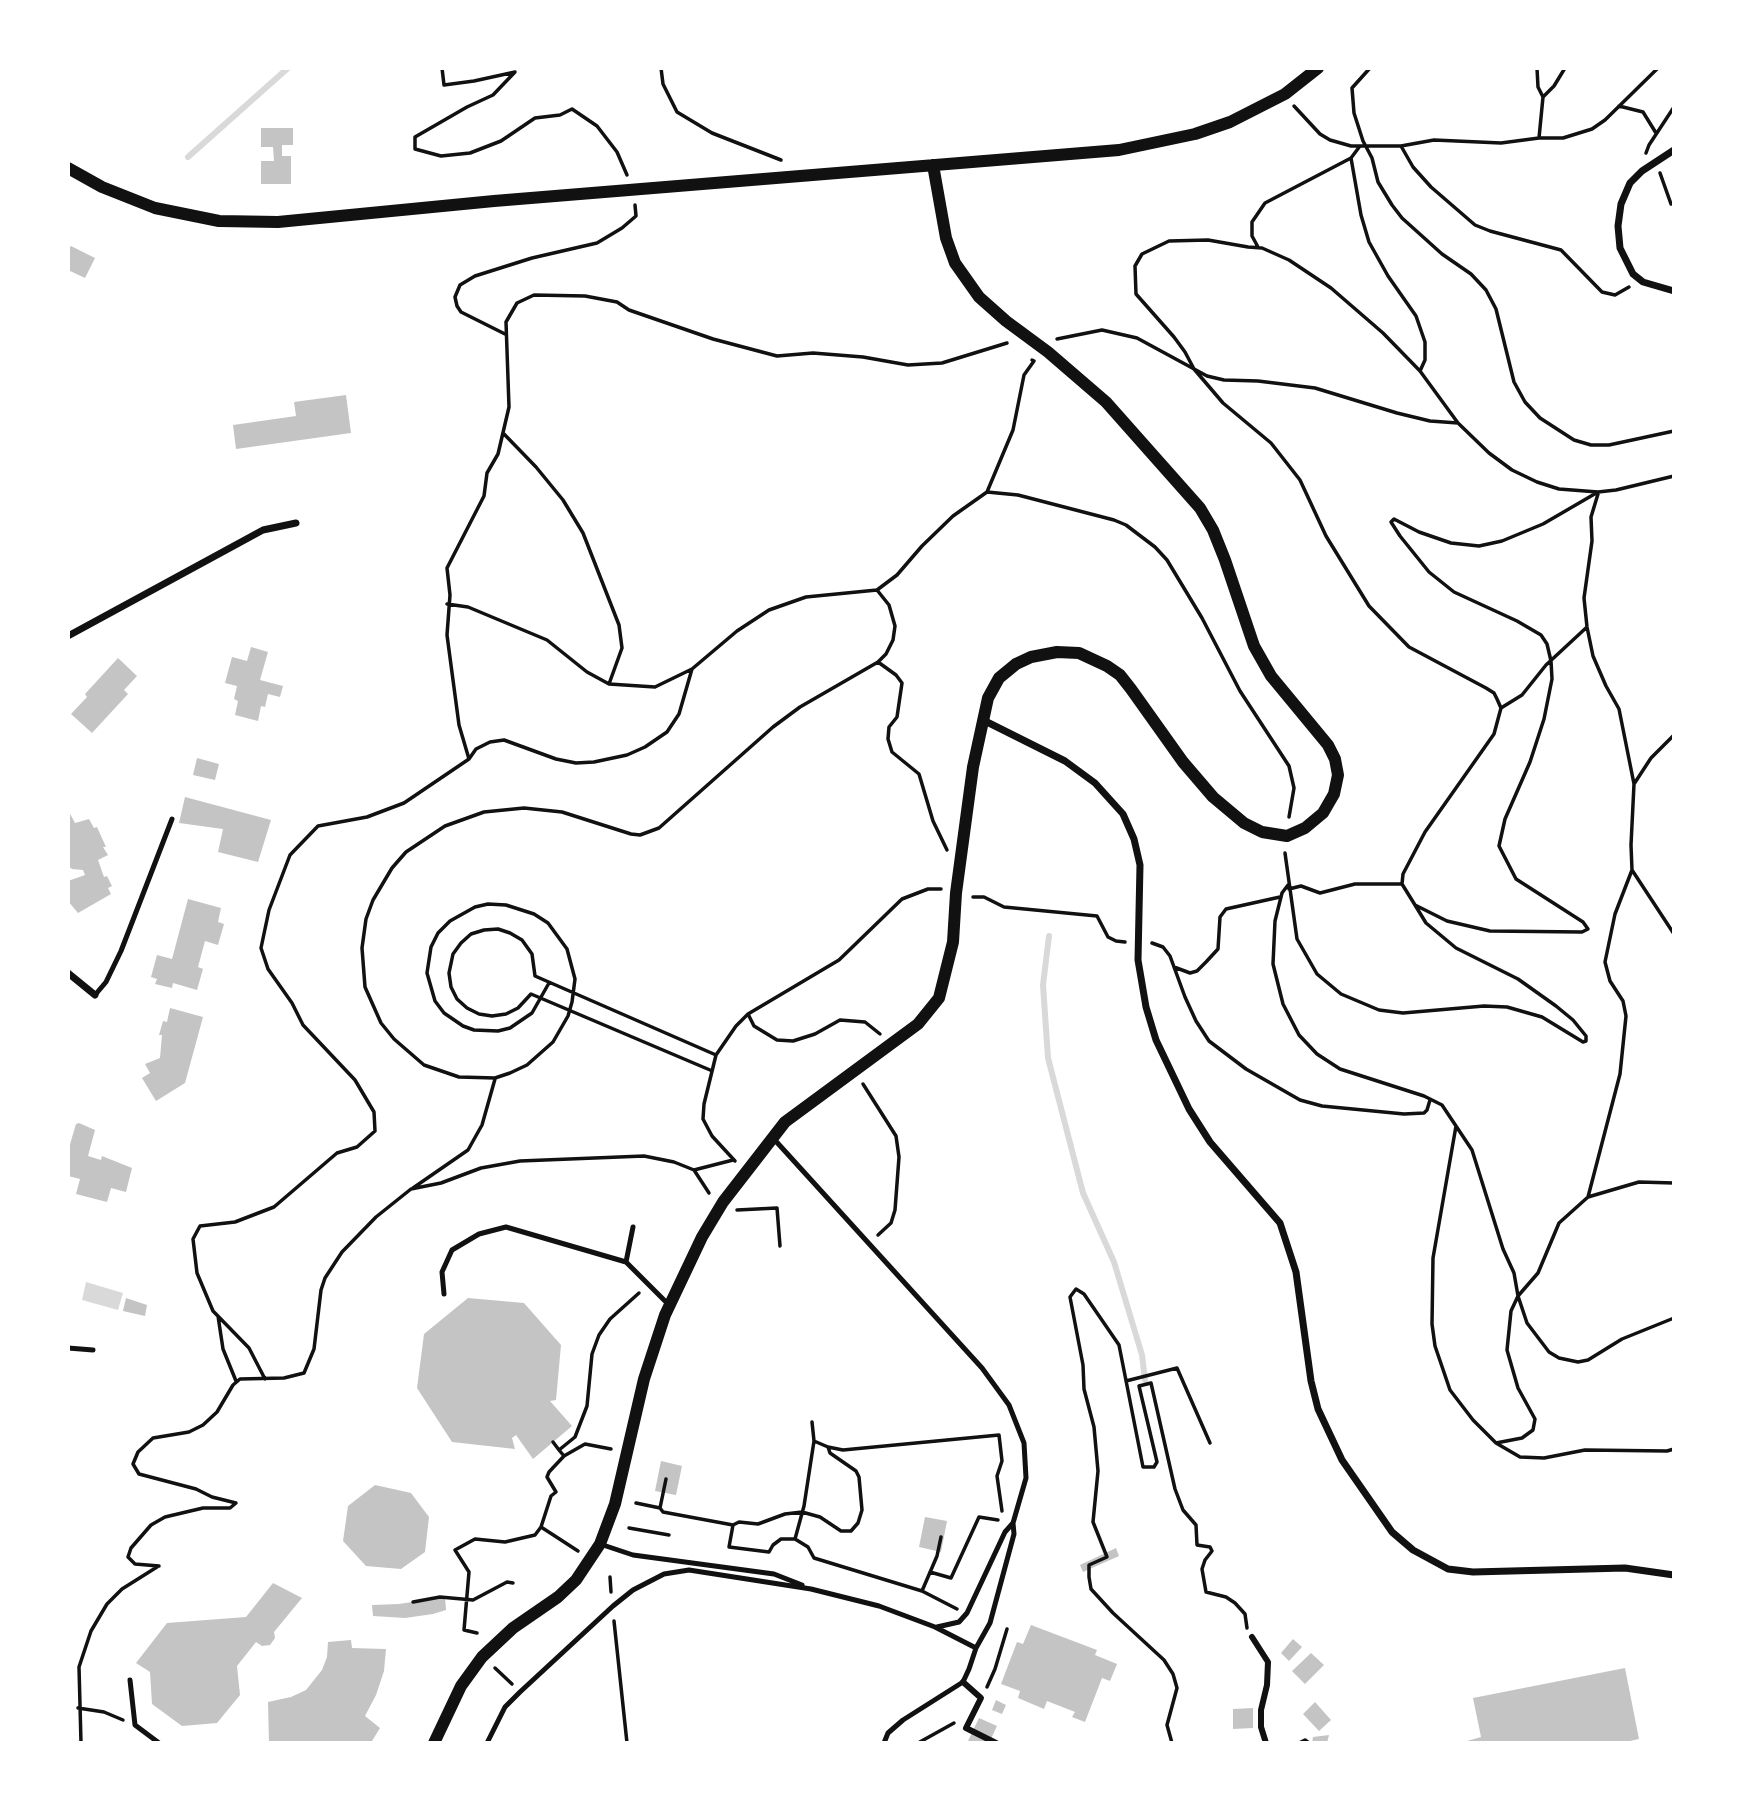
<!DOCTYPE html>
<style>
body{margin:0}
#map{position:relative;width:1742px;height:1811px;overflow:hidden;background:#fff;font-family:"Work Sans",sans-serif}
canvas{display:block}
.frame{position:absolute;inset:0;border:70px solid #fff;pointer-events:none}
</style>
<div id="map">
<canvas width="1742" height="1811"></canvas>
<div class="frame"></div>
</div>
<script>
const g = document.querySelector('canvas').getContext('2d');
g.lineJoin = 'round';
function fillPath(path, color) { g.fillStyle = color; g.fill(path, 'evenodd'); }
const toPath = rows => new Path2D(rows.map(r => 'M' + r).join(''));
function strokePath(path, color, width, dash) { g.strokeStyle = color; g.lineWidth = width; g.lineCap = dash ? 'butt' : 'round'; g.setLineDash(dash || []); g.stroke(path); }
const water = toPath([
 [86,1282,123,1293,118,1310,82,1300]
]);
const stream = toPath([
 [188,157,288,68],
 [1049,936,1043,985,1048,1058,1083,1193,1114,1262,1142,1355,1145,1380]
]);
const building = toPath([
 [261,128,293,128,293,145,282,145,282,156,291,156,291,184,261,184,261,161,274,161,273,147,261,147],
 [71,246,95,258,85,278,68,270,68,249],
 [346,395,351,433,236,449,233,425,296,416,294,402],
 [251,647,268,652,260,680,283,686,280,697,268,694,265,707,261,706,258,721,235,715,238,701,234,699,237,686,225,683,232,657,247,661],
 [118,658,137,676,124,690,128,694,92,733,71,714,87,697,85,694],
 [197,758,219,764,215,780,193,775],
 [185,797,271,820,258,862,218,852,223,829,179,823],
 [68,810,75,823,89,819,94,828,97,827,106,847,103,847,108,855,98,860,104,877,107,876,112,886,108,888,111,894,78,913,68,901,68,881,85,875,83,870,72,869,68,866],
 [188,899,221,908,218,922,224,924,218,945,205,941,198,967,203,969,197,990,173,983,172,988,155,984,157,979,151,977,157,955,172,959],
 [170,1008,203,1017,185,1083,156,1101,142,1078,150,1073,145,1064,160,1058,162,1035,159,1035,163,1021,167,1022],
 [79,1123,95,1130,88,1156,101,1160,102,1156,132,1168,126,1192,111,1188,107,1202,76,1194,80,1179,68,1176,68,1151,76,1124],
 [126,1298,147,1305,145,1316,123,1311],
 [468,1298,524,1303,561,1345,556,1400,550,1401,572,1426,533,1459,516,1435,512,1438,515,1449,452,1442,417,1388,424,1334],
 [661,1461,682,1466,676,1495,655,1491],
 [375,1485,411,1493,429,1517,425,1552,401,1569,366,1566,343,1541,348,1506],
 [925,1517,947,1521,941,1552,919,1547],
 [1116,1548,1119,1556,1083,1572,1080,1565],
 [273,1583,302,1598,274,1632,275,1638,270,1645,262,1646,256,1642,237,1666,240,1695,217,1723,182,1726,152,1704,150,1672,136,1663,167,1623,246,1617],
 [445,1597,446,1610,433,1614,405,1618,373,1616,372,1605,399,1604],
 [1031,1625,1097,1650,1095,1655,1117,1664,1110,1681,1102,1678,1085,1722,1072,1717,1075,1712,1047,1701,1044,1709,1018,1698,1020,1691,1001,1684,1017,1642,1023,1644],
 [1293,1639,1302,1647,1289,1661,1281,1653],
 [351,1640,352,1648,386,1649,384,1671,376,1695,365,1716,380,1728,372,1741,370,1743,269,1743,268,1702,291,1697,306,1690,322,1670,327,1657,328,1642],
 [1311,1653,1324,1665,1305,1684,1292,1671],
 [1625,1668,1639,1739,1621,1743,1460,1743,1481,1737,1473,1698],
 [996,1700,1006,1705,1002,1714,992,1710],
 [1315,1702,1331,1720,1319,1731,1303,1714],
 [1253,1708,1253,1728,1233,1729,1233,1709],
 [979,1718,997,1726,989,1743,967,1743],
 [1329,1735,1327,1743,1312,1743,1313,1737]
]);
const path = toPath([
 [442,68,444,85,474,81,515,72,493,95,467,107,415,137,415,149,441,156,470,153,501,141,535,118,560,115,572,109,597,126,617,152,627,175],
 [661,68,663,84,677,112,712,133,781,160],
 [1370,68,1352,88,1354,113,1363,141,1372,158,1378,182,1392,205,1402,218,1442,254,1471,274,1486,290,1496,309,1514,382,1525,402,1540,418,1574,440,1591,445,1609,445,1674,431],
 [1537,68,1538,87,1543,97,1539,138],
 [1543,97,1554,86,1565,68],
 [1294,106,1320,134,1330,140,1351,146,1401,146,1434,140,1501,143,1539,138,1563,138,1592,129,1605,120,1658,68],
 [1619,106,1643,112,1656,133],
 [1401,146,1413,167,1431,187,1475,225,1490,231,1561,250,1602,292,1615,295,1629,287],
 [1646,153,1649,145,1674,107],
 [1351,158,1361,215,1369,242,1388,276,1416,316,1425,342,1425,360,1420,371],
 [1660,173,1671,204,1674,203],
 [1258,247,1252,236,1252,222,1265,203,1351,158,1360,146],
 [505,334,461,312,457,306,455,297,460,285,475,276,532,258,597,243,622,228,636,216,635,205],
 [1057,339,1102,330,1137,338,1207,376,1224,380,1258,381,1315,388,1397,413,1430,421,1458,423],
 [504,434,536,467,563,500,583,533,619,625,622,648,609,684],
 [987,492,1013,430,1024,375,1034,361,1032,360],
 [1598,494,1591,517,1592,541,1584,598,1587,627,1593,656,1606,686,1619,709,1634,784,1631,845,1632,870,1674,934],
 [877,590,897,575,922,546,953,516,987,492,1018,495,1114,520,1126,525,1155,547,1167,560,1202,618,1240,691,1289,766,1294,788,1289,817],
 [447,604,468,607,547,640,587,672,609,684,655,687,692,669,737,631,769,610,806,597,877,590,889,605,895,626,893,640,886,654,878,662,896,675,902,683,897,717,889,727,888,739,892,752,919,774,933,821,947,850],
 [1501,708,1522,695,1546,665,1587,627],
 [469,759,459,725,447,635,450,595,447,568,484,496,487,473,498,454,509,407,506,322,517,303,534,295,585,296,617,302,629,310,713,339,777,356,813,353,863,357,908,365,942,363,1007,343],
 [1634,784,1651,758,1674,735],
 [1285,853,1297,939,1317,974,1341,994,1379,1010,1403,1013,1484,1006,1507,1007,1542,1017,1583,1042,1586,1041,1586,1036,1573,1020,1556,1006,1518,979,1456,948,1426,923,1415,905,1447,921,1490,931,1582,932,1588,929,1583,922,1516,879,1499,846,1505,819,1530,762,1544,719,1552,679,1551,661,1547,644,1541,635,1517,621,1454,592,1429,572,1400,536,1391,522,1394,519,1419,532,1451,543,1479,546,1502,541,1543,524,1598,492],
 [1288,885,1282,893,1275,921,1273,964,1283,1004,1299,1035,1317,1054,1340,1069,1424,1096,1442,1105,1472,1150,1503,1249,1514,1273,1518,1296,1527,1323,1549,1352,1559,1358,1578,1362,1588,1360,1622,1339,1674,1318],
 [1289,889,1301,886,1320,893,1355,884,1402,884],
 [973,897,984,897,1004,907,1097,916,1108,937,1116,941,1125,942],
 [1415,905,1402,884,1403,874,1425,832,1494,734,1501,708,1497,699,1494,693,1486,688,1409,647,1369,606,1326,536,1300,480,1271,443,1223,403,1194,369,1185,352,1174,337,1136,294,1135,266,1142,254,1169,241,1208,240,1248,247,1262,248,1289,260,1331,288,1383,333,1420,371,1458,423,1489,453,1512,470,1537,482,1559,489,1598,492,1616,490,1674,476],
 [1152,943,1163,947,1170,956,1185,997,1196,1021,1209,1041,1246,1069,1300,1100,1322,1106,1404,1114,1424,1113,1427,1110,1430,1100],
 [1174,967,1190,973,1197,971,1206,962,1218,949,1220,917,1226,909,1280,897],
 [549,983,532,1013,510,1028,498,1031,474,1030,463,1026,444,1013,435,1001,427,973,431,947,438,933,450,921,475,907,488,904,506,905,534,914,548,923,567,949,575,979,572,1002,568,1016,553,1042,527,1065,510,1073,495,1078,459,1077,424,1065,394,1039,381,1023,365,987,362,948,366,919,373,900,392,868,406,852,445,826,484,812,524,808,562,812,631,834,640,835,659,828,773,727,800,707,878,662],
 [748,1014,754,1026,777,1040,793,1041,815,1034,840,1020,865,1022,880,1034],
 [710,1070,531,994,518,1008,506,1014,492,1016,479,1014,467,1008,457,999,451,987,449,973,453,954,461,943,471,934,484,930,498,929,510,933,522,940,532,954,535,976,716,1055],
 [863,1084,896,1136,899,1157,895,1210,891,1223,878,1235],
 [1456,1126,1433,1258,1432,1324,1435,1346,1450,1390,1473,1420,1496,1443,1520,1457,1544,1458,1585,1450,1667,1451,1674,1449],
 [735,1161,712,1136,703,1119,704,1104,716,1055,736,1026,748,1014,839,960,902,899,928,889,941,889],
 [694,1170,733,1160],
 [413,1188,468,1150,482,1125,495,1079],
 [1588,1197,1620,1074,1626,1016,1623,1001,1610,981,1605,962,1615,914,1632,870],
 [737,1210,777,1208,780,1246],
 [218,1316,223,1349,236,1381],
 [265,1379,249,1348,213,1311,197,1273,193,1239,200,1226,235,1222,274,1207,337,1153,357,1147,375,1131,374,1112,355,1080,303,1025,292,1003,268,969,261,948,269,910,290,855,318,826,367,817,404,803,469,759,476,749,490,742,504,740,556,759,576,763,594,762,627,755,645,747,667,732,679,714,692,669],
 [1126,1381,1177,1368,1210,1443],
 [553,1442,559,1450,575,1437,587,1406,592,1354,599,1335,610,1319,639,1293],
 [1496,1443,1522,1438,1533,1430,1535,1419,1518,1388,1507,1350,1511,1311,1518,1296,1538,1273,1559,1223,1588,1197,1639,1182,1674,1183],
 [828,1447,843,1450,999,1435,1002,1461,997,1476,1002,1511],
 [559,1450,564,1456,585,1444,611,1449],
 [636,1503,660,1508,663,1512,733,1525,739,1522,758,1524,785,1514,802,1512,820,1517,841,1531,851,1531,858,1523,862,1510,859,1477,856,1471,830,1453,828,1447,814,1441],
 [660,1508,666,1479],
 [733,1525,729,1547,769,1552,773,1545,781,1539,795,1539,808,1547,814,1558,922,1591,957,1609],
 [541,1527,578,1551],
 [629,1528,669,1535],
 [795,1539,804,1506,814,1441,812,1422],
 [159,1566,135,1564,128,1557,131,1548,151,1525,165,1517,203,1508,230,1508,236,1503,212,1497,196,1489,139,1474,133,1464,138,1452,153,1438,189,1432,203,1425,217,1412,233,1385,240,1379,284,1378,304,1373,314,1349,321,1290,325,1278,342,1252,376,1217,411,1189,441,1183,481,1168,520,1161,644,1156,674,1162,694,1170,709,1193],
 [930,1572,951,1578,979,1517,998,1520],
 [610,1577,611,1592],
 [922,1591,937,1556,941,1537],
 [413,1602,440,1597,473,1600,507,1582,513,1583],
 [614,1621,627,1743],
 [477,1633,464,1630,469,1572,455,1550,475,1539,505,1542,535,1535,541,1527,551,1496,556,1492,547,1477,549,1472,564,1456],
 [495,1668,512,1684],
 [987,1687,995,1669,1007,1629],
 [78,1708,104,1712,123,1720],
 [81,1743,79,1667,91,1631,107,1604,122,1589,157,1567],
 [918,1743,954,1723],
 [1172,1743,1167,1725,1177,1688,1173,1674,1164,1660,1113,1613,1091,1589,1089,1577,1089,1565,1107,1557,1093,1522,1098,1471,1094,1427,1084,1389,1083,1365,1070,1297,1076,1289,1084,1294,1119,1345,1143,1467,1154,1467,1157,1462,1139,1386,1151,1383,1175,1489,1183,1510,1196,1525,1197,1545,1210,1547,1212,1551,1205,1560,1202,1569,1206,1592,1226,1597,1235,1603,1245,1614,1247,1628],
 [1299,1743,1305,1740,1309,1743]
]);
const service = toPath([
 [95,995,106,982,121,951,172,819],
 [773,1138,982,1368,1009,1405,1024,1443,1026,1478,1013,1523,1014,1534,990,1623,976,1648,969,1669,963,1682,903,1720,888,1733,884,1743],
 [626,1262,633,1227],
 [444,1294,442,1272,452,1250,479,1234,506,1227,626,1262,670,1306],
 [68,1348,93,1350],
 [600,1544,633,1555,774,1574,802,1585],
 [937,1627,959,1622,967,1613,1005,1532,1013,1523],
 [130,1680,135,1725,159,1743],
 [487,1743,505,1707,520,1692,613,1606,633,1590,664,1574,689,1570,811,1589,879,1606,935,1627,976,1648]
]);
const pedestrian = toPath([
 [1252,1637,1268,1662,1267,1685,1261,1710,1261,1727,1266,1743],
 [963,1682,981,1698,966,1728,996,1743]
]);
const minor = toPath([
 [1674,150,1642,171,1630,183,1621,204,1618,226,1620,248,1633,274,1643,282,1674,291],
 [68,636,263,530,296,523],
 [983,720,1065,761,1095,783,1123,814,1134,839,1140,865,1138,960,1146,1007,1156,1040,1189,1109,1210,1142,1280,1223,1296,1272,1311,1381,1318,1409,1342,1460,1392,1532,1413,1550,1448,1569,1473,1572,1625,1568,1674,1575],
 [68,973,95,995]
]);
const tertiary = toPath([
 [68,168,102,187,155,208,219,221,278,222,494,201,1119,150,1195,134,1230,122,1285,94,1318,68],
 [434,1743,461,1686,482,1657,513,1628,558,1597,576,1580,600,1544,615,1504,644,1379,665,1315,702,1237,723,1202,785,1122,918,1024,939,998,953,942,956,893,973,767,988,698,999,678,1016,664,1031,657,1057,652,1079,653,1107,666,1120,675,1131,689,1183,762,1213,797,1244,823,1262,832,1287,836,1305,828,1323,813,1334,794,1338,775,1335,759,1328,745,1271,676,1254,646,1225,560,1213,530,1200,508,1106,402,1048,352,1006,321,979,297,955,263,946,238,933,165]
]);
fillPath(water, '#d9d9d9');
strokePath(stream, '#d9d9d9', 6);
fillPath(building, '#c4c4c4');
strokePath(path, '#111', 3.5);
strokePath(service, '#111', 5);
strokePath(pedestrian, '#111', 6);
strokePath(minor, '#111', 7);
strokePath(tertiary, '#111', 12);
</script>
